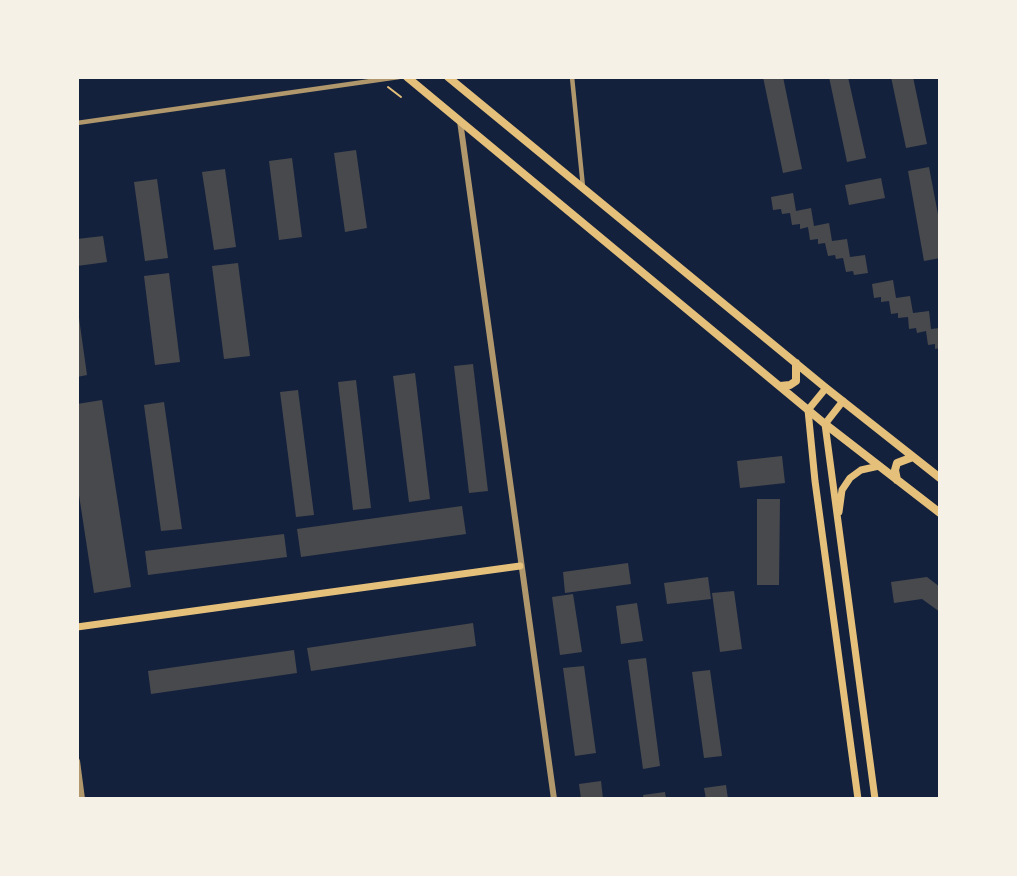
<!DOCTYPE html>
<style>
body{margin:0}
#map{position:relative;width:1017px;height:876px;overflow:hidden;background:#14213d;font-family:"Open Sans",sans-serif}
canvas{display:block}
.frame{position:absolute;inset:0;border:79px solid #f6f1e7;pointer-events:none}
</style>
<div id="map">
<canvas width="1017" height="876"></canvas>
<div class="frame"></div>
</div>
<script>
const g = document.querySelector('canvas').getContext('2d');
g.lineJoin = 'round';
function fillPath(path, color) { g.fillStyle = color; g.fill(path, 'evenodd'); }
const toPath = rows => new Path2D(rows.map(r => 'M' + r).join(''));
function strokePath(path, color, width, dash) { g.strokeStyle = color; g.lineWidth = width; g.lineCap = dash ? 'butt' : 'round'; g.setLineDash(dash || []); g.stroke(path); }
const building = toPath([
 [763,77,783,77,802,169,783,173],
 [829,77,848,77,866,158,847,162],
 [891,77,913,77,927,144,906,148],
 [356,150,367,228,345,232,334,153],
 [292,158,302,237,279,240,269,161],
 [929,167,940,225,940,258,924,261,908,171],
 [225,169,236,247,214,250,202,172],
 [881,178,885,198,849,205,845,185],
 [157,179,168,258,145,261,134,182],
 [793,193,796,211,811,208,814,226,829,223,832,241,847,239,850,257,865,255,868,273,854,275,853,271,846,272,843,258,836,259,835,255,828,256,825,243,818,244,818,239,810,240,808,227,800,229,800,224,792,225,790,213,782,214,781,209,773,210,771,197],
 [103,236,107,262,77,266,77,239],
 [238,263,250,356,224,359,212,266],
 [169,273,180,362,155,365,144,276],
 [893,280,896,298,910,296,913,313,929,311,931,329,940,328,940,348,935,349,935,344,928,345,926,331,917,333,916,328,909,329,908,317,898,318,898,313,891,314,889,301,881,302,881,297,874,298,872,284],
 [79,318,87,375,77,377,77,319],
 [473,364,488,491,469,493,454,366],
 [415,373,430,499,409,502,393,376],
 [356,380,371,508,353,510,338,382],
 [298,390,314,515,296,517,280,392],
 [102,400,131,587,94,593,77,482,77,404],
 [164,402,182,529,161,531,144,405],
 [782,456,785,483,740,488,737,461],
 [757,499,780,499,779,585,757,585],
 [462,506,466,534,301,557,297,529],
 [284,534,287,557,148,575,145,551],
 [628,563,631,584,565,593,563,572],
 [708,577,711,599,667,604,664,583],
 [927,577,940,587,940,612,922,599,894,603,891,582],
 [734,591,742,649,720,652,712,593],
 [573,594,582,652,560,655,552,597],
 [637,603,643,641,621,644,616,606],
 [473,623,476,646,311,671,307,648],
 [294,650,297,673,151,694,148,671],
 [646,658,660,766,643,769,628,660],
 [584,666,596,753,575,756,563,668],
 [710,670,722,756,704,758,692,672],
 [601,781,603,799,581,799,579,784],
 [726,785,728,799,706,799,704,788],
 [665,792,666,799,644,799,643,795]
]);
const path = toPath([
 [388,87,401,97]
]);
const minor = toPath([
 [572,77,583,187],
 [77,123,399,77]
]);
const tertiary = toPath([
 [460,121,554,799],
 [77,761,82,799]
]);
const secondary = toPath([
 [826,388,808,410,815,481,858,799],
 [843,401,825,424,875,799],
 [839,512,842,490,850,478,861,470,879,466],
 [77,627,520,566]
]);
const primary = toPath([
 [407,77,825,424,940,513],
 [448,77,826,388,940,478],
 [780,386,790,385,796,381,796,363],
 [897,480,895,470,897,463,913,457]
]);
fillPath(building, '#48494c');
strokePath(path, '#e5c07b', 2);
strokePath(minor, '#b1986c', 4.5);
strokePath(tertiary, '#b1986c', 6);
strokePath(secondary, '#e5c07b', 7);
strokePath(primary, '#e5c07b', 8);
</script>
